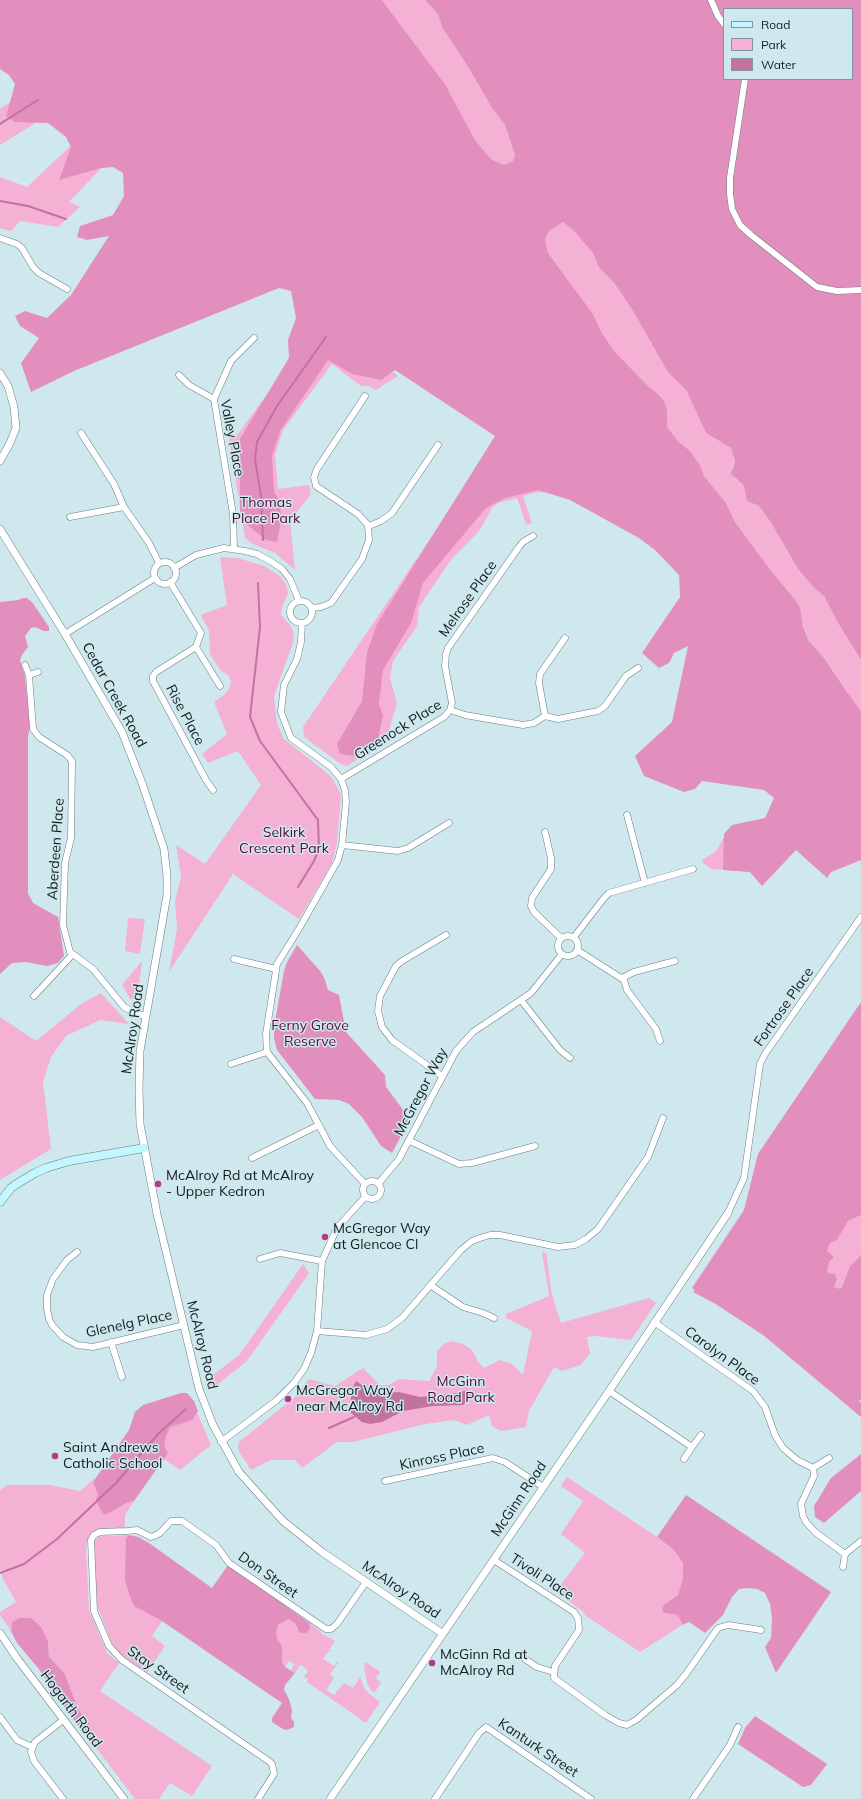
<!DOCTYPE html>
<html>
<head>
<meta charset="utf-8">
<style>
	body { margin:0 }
	#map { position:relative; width:861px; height:1799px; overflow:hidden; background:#cfe8ed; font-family:Mulish,sans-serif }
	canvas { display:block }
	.legend { position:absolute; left:723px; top:8px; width:130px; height:72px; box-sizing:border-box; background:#cfe8ed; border:1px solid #84969a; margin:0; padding:5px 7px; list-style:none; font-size:12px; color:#131c1e }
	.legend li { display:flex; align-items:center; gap:8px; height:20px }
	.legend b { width:20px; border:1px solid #84969a }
</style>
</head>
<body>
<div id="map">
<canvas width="861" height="1799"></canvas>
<ul class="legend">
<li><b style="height:5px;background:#c3f6ff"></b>Road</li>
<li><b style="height:11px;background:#f4b1d4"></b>Park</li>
<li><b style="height:11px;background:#c3729f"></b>Water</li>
</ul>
</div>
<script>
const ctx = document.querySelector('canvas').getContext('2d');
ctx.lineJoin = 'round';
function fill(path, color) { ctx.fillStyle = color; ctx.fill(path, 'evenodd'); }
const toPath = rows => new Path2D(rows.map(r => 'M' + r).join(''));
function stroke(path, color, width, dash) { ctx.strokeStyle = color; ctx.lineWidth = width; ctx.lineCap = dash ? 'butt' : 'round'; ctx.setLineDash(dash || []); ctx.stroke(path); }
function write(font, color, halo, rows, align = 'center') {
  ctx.font = font + ' Mulish,sans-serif'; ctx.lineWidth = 3; ctx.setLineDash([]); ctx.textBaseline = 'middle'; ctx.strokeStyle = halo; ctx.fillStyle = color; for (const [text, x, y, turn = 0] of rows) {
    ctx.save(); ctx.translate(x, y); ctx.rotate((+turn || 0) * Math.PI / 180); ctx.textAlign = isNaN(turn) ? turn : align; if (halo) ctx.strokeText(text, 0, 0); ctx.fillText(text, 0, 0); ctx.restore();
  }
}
fill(toPath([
	[382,0,425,0,438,14,442,27,470,70,492,108,505,125,515,155,513,161,504,165,491,159,475,140,445,84],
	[22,94,50,114,0,145,0,109],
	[80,137,109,160,69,202,80,207,58,227,20,221,11,231,0,228,0,177,27,187],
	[563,222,573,230,593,253,598,266,615,284,633,311,668,371,686,390,706,433,731,448,735,461,732,467,735,479,744,486,747,501,759,506,770,521,798,569,814,588,824,596,838,623,861,660,861,860,831,872,827,878,796,849,762,886,750,872,712,869,704,864,702,860,716,851,727,832,769,825,848,692,824,658,808,640,796,601,769,568,735,522,726,503,704,476,700,465,690,451,678,441,667,427,667,410,658,394,648,386,615,352,602,333,593,314,548,253,545,239,549,231],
	[304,305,398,376,376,390,369,386,361,386,332,364,283,430,275,455,278,489,309,485,311,494,290,521,295,570,275,553,253,544,245,538,229,437,238,434,285,369],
	[499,437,550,493,538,492,523,496,532,523,526,524,517,498,498,503,492,508,480,530,450,561,419,607,417,626,393,661,390,678,397,703,385,743,350,764,347,766,341,764,304,737,303,727],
	[220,557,238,558,264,566,280,576,286,584,288,593,282,607,281,615,290,625,293,631,294,640,274,696,277,724,284,739,327,773,333,779,341,795,337,843,332,863,299,919,233,874,169,972,177,929,175,902,181,876,176,845,205,864,261,785,238,751,208,763,202,754,227,734,214,702,224,695,229,689,231,683,229,676,220,670,210,654,209,631,201,615,227,605],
	[128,918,145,919,140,954,125,951],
	[142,961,138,994,135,999,130,999,122,985],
	[101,993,129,1024,100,1020,66,1036,51,1057,43,1082,51,1149,0,1180,0,1017,36,1041,81,1004],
	[861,1215,861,1255,850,1266,842,1287,840,1289,837,1289,834,1287,837,1280,835,1274,829,1273,827,1271,829,1263,832,1261,827,1251,828,1246,832,1241,837,1240,848,1221],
	[542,1252,546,1253,552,1295,561,1323,649,1298,656,1303,631,1340,595,1336,587,1337,590,1353,581,1365,562,1371,554,1367,529,1411,526,1427,501,1431,492,1426,489,1415,467,1425,454,1420,425,1424,353,1442,337,1442,302,1468,295,1460,271,1460,251,1470,240,1453,238,1448,239,1442,295,1397,309,1379,335,1386,363,1368,380,1385,389,1385,399,1379,429,1381,437,1366,437,1352,442,1345,451,1341,463,1344,472,1350,479,1363,484,1368,500,1360,512,1364,523,1375,532,1331,506,1318,506,1314,549,1296],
	[303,1264,309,1273,307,1276,247,1361,212,1389,208,1379,240,1354],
	[190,1396,211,1445,180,1470,127,1434,158,1407],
	[567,1477,657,1537,673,1549,683,1563,683,1578,678,1595,665,1604,665,1613,677,1615,681,1621,682,1625,640,1652,586,1616,582,1611,556,1591,585,1553,561,1534,583,1501,561,1486],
	[95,1478,93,1482,98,1495,96,1499,109,1512,115,1510,126,1503,134,1501,125,1515,125,1528,97,1530,91,1534,86,1544,89,1610,107,1653,119,1663,100,1691,212,1766,192,1796,170,1783,159,1799,135,1799,88,1737,90,1739,91,1727,78,1709,65,1674,49,1657,48,1642,12,1622,11,1631,0,1615,0,1612,16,1602,3,1579,0,1569,0,1490,7,1485,50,1485,80,1491],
	[129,1535,126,1538,134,1606,162,1621,152,1636,165,1646,147,1673,118,1652,112,1644,97,1605,94,1544,95,1540,101,1536],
	[289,1619,296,1623,297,1629,310,1623,320,1631,321,1633,335,1641,329,1650,332,1652,328,1652,323,1659,334,1666,338,1661,339,1662,330,1674,334,1678,326,1690,334,1695,344,1683,353,1688,360,1677,365,1690,380,1702,366,1723,307,1682,308,1679,304,1677,308,1671,304,1667,300,1665,295,1673,291,1670,294,1664,289,1661,285,1667,282,1662,282,1646,276,1639,276,1633,278,1625],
	[366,1662,380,1672,376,1678,381,1683,374,1693,370,1689,367,1683,364,1666]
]), '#f4b1d4');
fill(toPath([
	[0,0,382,0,445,84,475,140,491,159,504,165,513,161,515,155,505,125,492,108,470,70,442,27,438,14,425,0,861,0,861,660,838,623,824,596,814,588,798,569,770,521,759,506,747,501,744,486,731,474,735,461,731,448,706,433,686,390,668,372,633,311,615,284,598,266,593,253,573,230,563,222,549,231,545,239,548,253,593,314,602,333,615,352,648,386,658,394,664,401,667,410,667,427,678,441,690,451,700,465,704,476,726,503,735,522,769,568,796,601,800,608,803,626,808,640,824,658,861,712,861,860,831,872,827,878,796,850,762,886,750,872,723,870,724,834,732,825,765,818,774,798,764,790,702,781,695,789,684,792,644,776,635,756,672,722,688,646,674,653,669,663,659,668,642,653,680,597,679,575,655,550,639,538,570,500,538,490,505,498,486,508,423,583,411,623,383,670,379,704,383,716,378,739,356,756,340,754,337,744,362,701,367,652,377,624,495,436,395,370,381,380,352,374,328,360,280,431,272,456,274,492,280,502,281,520,277,542,266,540,240,519,240,439,289,358,288,340,296,318,291,291,279,288,74,371,31,392,21,363,39,338,20,326,15,316,25,311,47,318,71,295,109,236,87,240,77,237,80,226,113,215,124,196,123,173,113,167,101,168,59,180,71,147,66,137,48,123,15,122,6,116,15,84,9,75,0,69],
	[724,9,852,9,852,79,724,79],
	[23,598,27,598,32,602,49,627,49,631,44,631,35,627,31,628,25,636,28,647,22,655,20,660,25,677,30,727,28,736,28,893,33,903,58,917,64,956,58,963,47,966,26,962,12,963,0,974,0,602,18,600],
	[297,945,321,972,325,980,328,990,339,995,346,1032,385,1075,386,1087,410,1119,392,1153,381,1146,362,1117,349,1104,339,1100,315,1099,277,1050,274,1038,274,1027,284,971,287,962],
	[861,1002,861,1215,848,1221,837,1240,830,1243,827,1251,834,1257,829,1263,827,1271,829,1273,835,1274,837,1280,834,1287,840,1289,842,1287,850,1266,861,1255,861,1401,857,1399,861,1403,861,1417,763,1335,714,1303,693,1292,695,1290,692,1288,744,1210,758,1154],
	[181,1393,187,1393,194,1401,198,1411,192,1420,170,1427,166,1436,164,1446,168,1453,134,1501,126,1503,115,1510,104,1515,99,1507,96,1499,98,1495,93,1482,129,1430,135,1412,143,1405],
	[861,1454,861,1491,824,1523,815,1517,814,1506,831,1478],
	[686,1495,831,1592,776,1673,765,1647,771,1638,772,1618,770,1604,765,1593,757,1589,747,1588,739,1589,732,1597,723,1615,705,1633,689,1622,682,1625,681,1621,677,1615,664,1613,662,1609,665,1604,678,1595,683,1578,683,1563,673,1549,657,1537],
	[129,1535,138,1537,149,1543,212,1588,228,1565,311,1624,309,1624,310,1629,306,1633,300,1633,295,1623,289,1619,278,1625,276,1633,277,1639,282,1646,282,1662,285,1667,295,1673,285,1685,284,1690,289,1699,292,1710,291,1718,294,1722,294,1727,287,1730,283,1729,272,1722,272,1718,282,1703,162,1621,134,1606,130,1597,125,1580,126,1538],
	[19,1618,31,1618,41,1627,48,1642,49,1657,65,1674,78,1709,91,1727,92,1737,90,1739,72,1718,38,1668,17,1643,11,1631,12,1622],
	[755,1716,827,1764,811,1785,803,1787,738,1744,745,1728]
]), '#e38fbd');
fill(toPath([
	[356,1381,373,1393,399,1392,420,1397,457,1393,468,1390,472,1396,463,1405,433,1406,403,1411,382,1422,370,1424,362,1422,351,1413,351,1391]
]), '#c3729f');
stroke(toPath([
	[0,124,38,100],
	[0,201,28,206,66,219],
	[263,540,261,496,255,459,257,442,277,406,326,337],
	[258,583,260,627,250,717,260,741,318,820,319,849,314,861,298,887],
	[329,1428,354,1417],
	[0,1573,24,1564,57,1539,116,1483,159,1433,186,1409]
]), '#c3729f', 2);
const minor = toPath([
	[711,0,718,16,724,24],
	[745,79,730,178,730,194,732,209,740,225,751,235,817,287,837,291,861,290],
	[0,238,17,244,22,248,33,267,39,273,67,289],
	[179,375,189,385,214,399,233,514,234,548],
	[214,399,231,361,254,338],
	[81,433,114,484,124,507],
	[70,517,124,507,149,543,159,563],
	[369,526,381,521,392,513,438,445],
	'154 573a11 11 0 1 1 22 0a11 11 0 1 1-22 0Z',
	[174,568,196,555,224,548,245,551,257,554,272,562,282,569,290,579,299,601],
	[170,582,201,633,196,647,156,672,153,676,153,681,206,780,213,790],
	'290 612a11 11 0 1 1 22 0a11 11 0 1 1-22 0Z',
	[311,608,321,607,331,603,362,559,369,540,368,525,358,514,316,486,314,477,317,469,365,396],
	[302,623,301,642,297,659,284,685,281,712,291,738,331,767,341,779,345,790,346,802,342,845,338,860,300,927,277,964,266,1034,267,1052,307,1103,330,1146,365,1184],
	[65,634,155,578],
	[196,647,220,686],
	[25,665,29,675,33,729,39,737,67,755,72,761,71,838,65,863,63,925,70,952,93,969,124,1007,137,1014,146,1016],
	[29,675,38,672],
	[450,710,452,703,445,666,446,654,448,648,519,547,523,542,533,536],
	[545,716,539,683,540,674,565,638],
	[341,779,444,717,450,710,465,715,523,725,534,723,545,716,558,719,598,711,605,706,626,676,638,668],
	[627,815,645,883],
	[545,832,551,858,551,869,532,898,531,906,534,912,561,938],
	[342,845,398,851,408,848,449,823],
	'558 946a10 10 0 1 1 20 0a10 10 0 1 1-20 0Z',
	[574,937,604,898,609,893,693,869],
	[577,950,624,980,627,990,656,1029,660,1041],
	[234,959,276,969],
	[622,978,634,972,675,961],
	[34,996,72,955],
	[521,1000,560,1050,570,1058],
	[231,1064,267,1052],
	[442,1076,392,1040,382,1027,378,1011,380,996,396,966,402,961,446,935],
	[410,1141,459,1164,472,1163,535,1146],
	[252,1158,319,1125],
	'363 1190a9 9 0 1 1 18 0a9 9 0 1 1-18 0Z',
	[378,1184,399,1159,456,1051,473,1032,531,993,562,954],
	[728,1213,744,1178,760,1064,765,1054,861,917],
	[77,1252,67,1260,53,1279,47,1295,47,1308,49,1319,52,1325,63,1337,77,1345,93,1347,184,1325],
	[260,1259,280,1253,322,1261],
	[430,1285,463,1307,483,1313,494,1318],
	[654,1322,753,1391,765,1407,775,1435,783,1448,797,1460,813,1468,814,1476,801,1504,803,1516,806,1522,815,1532,845,1554],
	[317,1331,366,1335,387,1329,402,1318,461,1250,472,1241,480,1238,490,1235,500,1235,558,1247,575,1245,586,1239,598,1229,648,1157,663,1118],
	[111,1342,122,1377],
	[609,1391,692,1447,701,1435],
	[221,1442,277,1400,294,1383,304,1369,311,1353,317,1331,322,1261,337,1228,365,1197],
	[684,1459,692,1447],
	[813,1468,829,1458],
	[385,1481,493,1458,505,1462,543,1487],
	[494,1560,574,1612,578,1618,579,1630,555,1666,554,1678,605,1715,619,1723,627,1725,636,1720,677,1685,686,1674,718,1628,728,1625,761,1630],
	[843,1567,845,1554,861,1541],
	[525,1659,537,1667,553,1672],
	[0,1717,17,1740,32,1747],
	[63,1799,34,1761,31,1752,35,1742,63,1720],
	[258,1799,274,1774,272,1764,270,1762,122,1660,109,1646,94,1611,91,1540,94,1535,100,1532,127,1531,137,1530,151,1537,154,1536,160,1533,171,1521,182,1521,216,1545,229,1563,326,1629,331,1629,337,1624,366,1582],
	[435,1799,479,1733,486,1727,591,1799],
	[693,1799,730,1745,738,1727]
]);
const tertiary = toPath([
	[0,373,8,386,14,407,16,428,10,443,0,461],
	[0,529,65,634,122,732,142,783,164,849,167,876,167,895,140,1051,139,1089,140,1124,157,1214,171,1272,199,1389,213,1425,239,1472,283,1521,322,1552,443,1634],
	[0,1633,16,1657,124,1799],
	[330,1799,609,1391,728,1213]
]);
const secondary = toPath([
	[0,1202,11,1188,18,1183,35,1173,46,1168,69,1161,144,1148]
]);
stroke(minor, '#677e83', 7);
stroke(tertiary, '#677e83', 8);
stroke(secondary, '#677e83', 9);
stroke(minor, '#fff', 6);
stroke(tertiary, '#fff', 7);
stroke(secondary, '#c3f6ff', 8);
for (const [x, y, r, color] of [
	[158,1184,4,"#b73987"],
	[325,1237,4,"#b73987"],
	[288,1399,4,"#b73987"],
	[55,1456,4,"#b73987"],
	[432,1663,4,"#b73987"]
]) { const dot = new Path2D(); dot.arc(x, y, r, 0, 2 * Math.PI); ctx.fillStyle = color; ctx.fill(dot); stroke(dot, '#cfe8ed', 1.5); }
write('14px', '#131c1e', '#cfe8ed', [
	["Valley Place",232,438,79],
	["Melrose Place",468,599,-55],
	["Cedar Creek Road",114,695,61],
	["Rise Place",185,715,62],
	["Greenock Place",398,730,-32],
	["Aberdeen Place",56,849,-86],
	["Fortrose Place",784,1007,-55],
	["McAlroy Road",133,1029,-82],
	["McGregor Way",421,1092,-62],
	["Glenelg Place",129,1324,-12],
	["McAlroy Road",202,1345,76],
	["Carolyn Place",722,1356,36],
	["Kinross Place",442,1457,-12],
	["McGinn Road",519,1499,-56],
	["Don Street",268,1575,35],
	["Tivoli Place",542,1577,33],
	["McAlroy Road",401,1590,34],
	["Stay Street",158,1670,35],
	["Hogarth Road",71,1709,53],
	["Kanturk Street",538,1748,34]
]);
write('14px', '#53083a', '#cfe8ed', [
	["Thomas",266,503],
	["Place Park",266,519],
	["Selkirk",284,833],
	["Crescent Park",284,849],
	["Ferny Grove",310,1026],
	["Reserve",310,1042],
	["McGinn",461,1382],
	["Road Park",461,1398]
]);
write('14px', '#131c1e', '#cfe8ed', [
	["McAlroy Rd at McAlroy",166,1176],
	["- Upper Kedron",166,1192],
	["McGregor Way",333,1229],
	["at Glencoe Cl",333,1245],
	["McGregor Way",296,1391],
	["near McAlroy Rd",296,1407],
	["Saint Andrews",63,1448],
	["Catholic School",63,1464],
	["McGinn Rd at",440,1655],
	["McAlroy Rd",440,1671]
], 'left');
</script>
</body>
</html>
